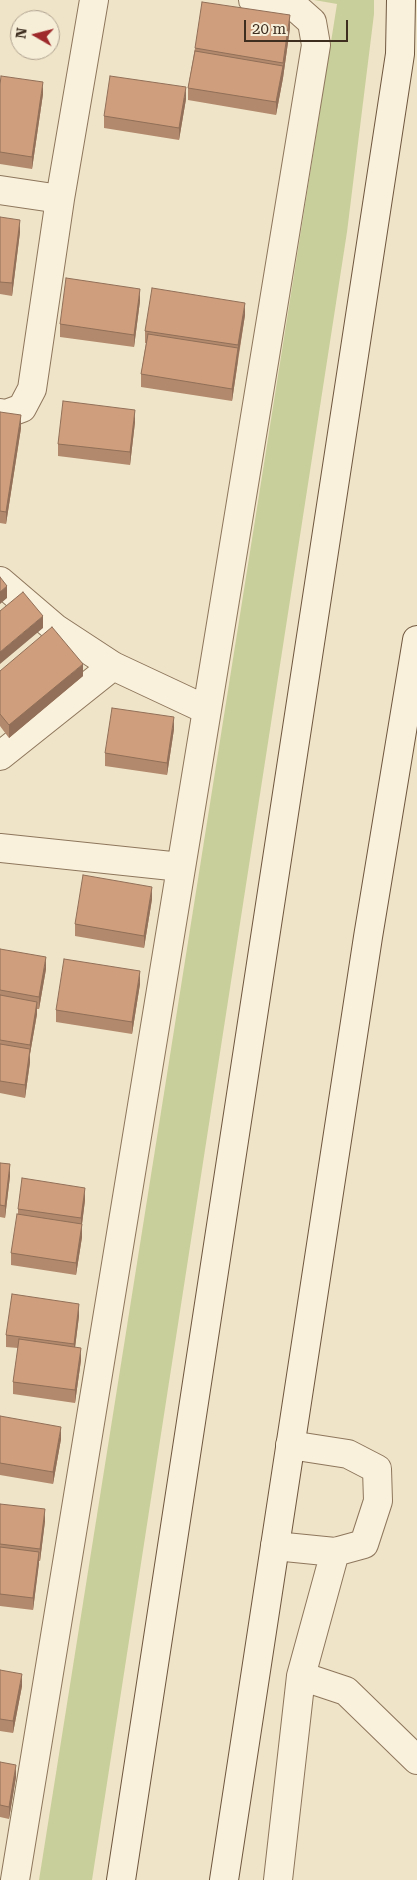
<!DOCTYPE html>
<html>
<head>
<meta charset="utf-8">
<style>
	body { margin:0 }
	#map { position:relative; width:417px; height:1880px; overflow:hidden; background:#f0e4c8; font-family:"Roboto Serif",serif }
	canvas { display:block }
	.north { position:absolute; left:10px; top:10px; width:50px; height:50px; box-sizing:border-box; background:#f7eed8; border:1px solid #ada18e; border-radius:50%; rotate:278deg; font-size:14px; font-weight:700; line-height:20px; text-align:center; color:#3d2e20 }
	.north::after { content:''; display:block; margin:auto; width:18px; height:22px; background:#9e2a2b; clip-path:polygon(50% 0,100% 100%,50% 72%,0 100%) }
	.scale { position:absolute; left:244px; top:20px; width:104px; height:22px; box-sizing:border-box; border:2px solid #3d2e20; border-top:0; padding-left:6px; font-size:15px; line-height:18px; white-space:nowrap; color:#3d2e20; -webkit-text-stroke:4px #f7eed8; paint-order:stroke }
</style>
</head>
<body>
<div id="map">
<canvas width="417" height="1880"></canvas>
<div class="north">N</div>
<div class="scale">20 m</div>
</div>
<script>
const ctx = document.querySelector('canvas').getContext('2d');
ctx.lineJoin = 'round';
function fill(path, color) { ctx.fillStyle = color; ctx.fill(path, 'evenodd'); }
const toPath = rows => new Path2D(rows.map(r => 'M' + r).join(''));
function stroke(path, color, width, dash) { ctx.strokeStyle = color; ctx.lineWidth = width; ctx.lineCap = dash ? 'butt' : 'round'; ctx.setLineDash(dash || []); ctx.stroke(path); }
fill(toPath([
	[314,0,374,0,374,14,347,232,92,1880,39,1880,337,4]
]), '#c9cf9b');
const street = toPath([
	[0,190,60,199],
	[0,413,6,414,22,408,32,389,60,199,94,0],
	[0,581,55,628,113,666,207,710],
	[0,756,113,666],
	[0,848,181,867],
	[275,1546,335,1552,364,1544,378,1501,377,1469,348,1454,290,1445],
	[301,1676,346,1691,417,1760],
	[15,1880,316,45,312,22,294,6,253,0],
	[278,1880,301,1676,335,1552]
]);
const secondary = toPath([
	[121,1880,400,54,401,0],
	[224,1880,368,937,417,640]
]);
stroke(street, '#8d765c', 30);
stroke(secondary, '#6f573f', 30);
stroke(street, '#faf1dc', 28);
stroke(secondary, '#faf1dc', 28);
fill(toPath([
	[290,28,283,78,276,115,188,100,188,88,195,48],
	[0,85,43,94,32,169,0,164],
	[186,99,179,140,104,128,104,116],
	[0,217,20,232,12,296,0,294],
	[140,301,134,347,60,337,60,324],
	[245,315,232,401,141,387,141,374,146,343,145,343,145,331],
	[0,412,21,428,6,524,0,523],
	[135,422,130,465,58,456,58,444],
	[0,671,83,676,9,738,0,726],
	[174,729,167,775,105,766,105,753],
	[152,899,144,948,75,936,75,924],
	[0,949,46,969,39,1009,37,1009,37,1014,30,1054,30,1062,25,1098,0,1093],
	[140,984,132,1034,56,1022,56,1010],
	[0,1163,10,1176,5,1218,0,1217],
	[85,1200,82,1224,82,1237,76,1275,11,1265,11,1253,18,1215,18,1209],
	[79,1316,75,1347,81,1360,75,1403,13,1394,13,1382,18,1348,6,1347,6,1335],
	[0,1416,61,1439,53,1484,0,1475],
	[0,1504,45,1521,40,1561,39,1561,33,1610,0,1606],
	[0,1670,22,1686,13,1733,0,1731],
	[0,1762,16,1777,9,1819,0,1817]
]), '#b2896c');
fill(toPath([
	[290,15,290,28,283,78,276,115,276,102,283,66],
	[43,82,43,94,32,169,32,157],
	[186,87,186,99,179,140,179,128],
	[20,220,20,232,12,296,12,283],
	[140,289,140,301,134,347,134,335],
	[245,303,245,315,238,358,238,345],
	[238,348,238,360,232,401,232,389],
	[135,410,135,422,130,465,130,452],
	[21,415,21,428,6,524,6,512],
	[7,586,7,598,0,604,0,592],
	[43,616,43,628,0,664,0,652],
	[83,664,83,676,9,738,9,725],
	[174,717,174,729,167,775,167,763],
	[152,887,152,899,144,948,144,936],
	[46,957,46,969,39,1009,39,997],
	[140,971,140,984,132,1034,132,1022],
	[37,1002,37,1014,30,1054,30,1062,25,1098,25,1085,30,1053,30,1045],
	[10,1164,10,1176,5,1218,5,1206],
	[85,1188,85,1200,82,1224,82,1237,76,1275,76,1263,81,1230,81,1218],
	[79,1304,79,1316,74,1356,74,1344],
	[81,1348,81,1360,75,1403,75,1390],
	[61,1427,61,1439,53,1484,53,1472],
	[45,1509,45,1521,40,1561,40,1549],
	[39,1552,39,1564,33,1610,33,1598],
	[22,1674,22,1686,13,1733,13,1721],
	[16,1765,16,1777,9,1819,9,1807]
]), '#916f58');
const building = toPath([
	[202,2,290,15,283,63,195,48,202,2],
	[195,51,283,66,276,102,188,88,195,51],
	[1,76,43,82,32,157,0,152,0,85,1,76],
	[110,76,186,87,179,128,104,116,110,76],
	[0,217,20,220,12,283,0,282,0,217],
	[66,278,140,289,134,335,60,324,66,278],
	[152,288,245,303,238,345,145,331,152,288],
	[148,334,238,348,232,389,141,374,148,334],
	[63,401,135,410,130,452,58,444,63,401],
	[0,412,21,415,6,512,0,511,0,412],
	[0,577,7,586,0,592,0,577],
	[23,592,43,616,0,652,0,611,23,592],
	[52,627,83,664,9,725,0,714,0,671,52,627],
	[112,708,174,717,167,763,105,753,112,708],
	[83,875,152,887,144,936,75,924,83,875],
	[0,949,46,957,39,997,0,990,0,949],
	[64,959,140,971,132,1022,56,1010,64,959],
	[0,995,37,1002,30,1045,0,1040,0,995],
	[0,1044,30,1049,25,1085,0,1081,0,1044],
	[0,1163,10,1164,5,1206,0,1205,0,1163],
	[22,1178,85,1188,81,1218,18,1209,22,1178],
	[17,1214,82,1224,76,1263,11,1253,17,1214],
	[12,1294,79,1304,74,1344,6,1335,12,1294],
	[19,1339,81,1348,75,1390,13,1382,19,1339],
	[0,1416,61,1427,53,1472,0,1463,0,1416],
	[0,1504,45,1509,40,1549,0,1544,0,1504],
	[0,1547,39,1552,33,1598,0,1594,0,1547],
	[0,1670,22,1674,13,1721,0,1719,0,1670],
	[0,1762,16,1765,9,1807,0,1805,0,1762]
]);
fill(building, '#cf9f7d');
stroke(building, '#916f58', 1);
</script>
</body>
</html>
